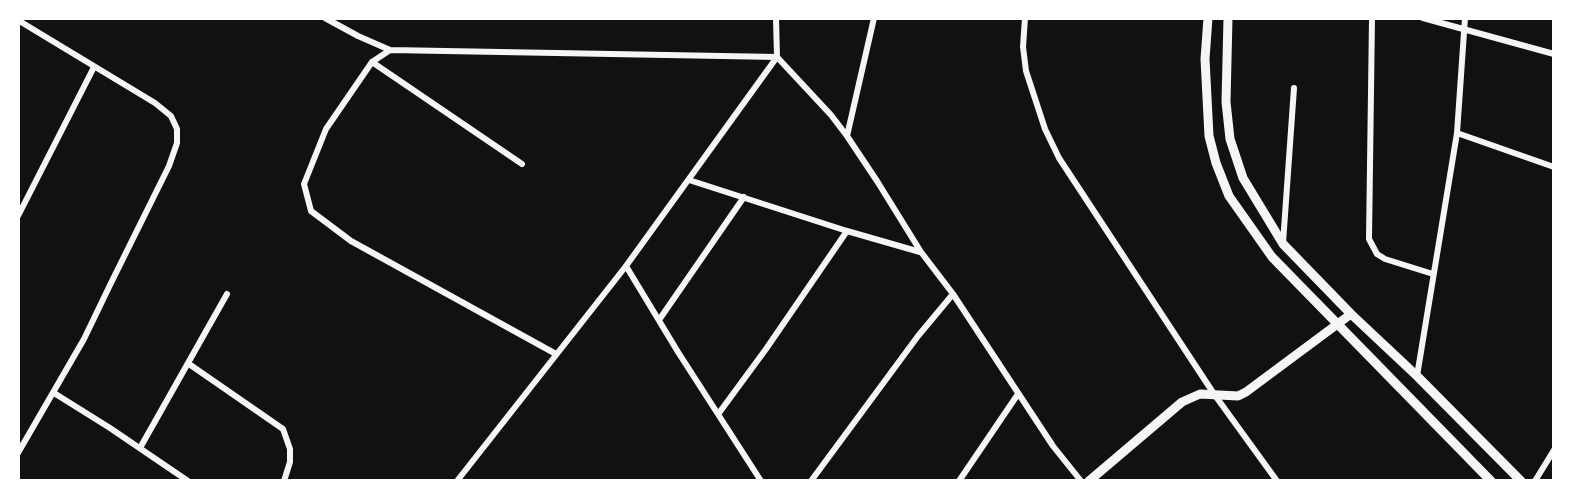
<!DOCTYPE html>
<html>
<head>
<meta charset="utf-8">
<style>
	body { margin:0 }
	#map { position:relative; width:1572px; height:499px; overflow:hidden; background:#111; font-family:Montserrat,sans-serif }
	canvas { display:block }
	.frame { position:absolute; inset:0; border:20px solid #fff; pointer-events:none }
</style>
</head>
<body>
<div id="map">
<canvas width="1572" height="499"></canvas>
<div class="frame"></div>
</div>
<script>
const ctx = document.querySelector('canvas').getContext('2d');
ctx.lineJoin = 'round';
const toPath = rows => new Path2D(rows.map(r => 'M' + r).join(''));
function stroke(path, color, width, dash) { ctx.strokeStyle = color; ctx.lineWidth = width; ctx.lineCap = dash ? 'butt' : 'round'; ctx.setLineDash(dash || []); ctx.stroke(path); }
stroke(toPath([
	[325,18,358,36,390,50],
	[776,18,777,57,831,115,847,136,877,181,921,252,953,294,1053,446,1081,481],
	[1025,18,1023,47,1026,71,1045,129,1059,158,1214,394,1277,481],
	[1372,18,1369,239,1377,254,1385,259,1433,274],
	[1423,18,1554,54],
	[372,62,522,164],
	[1457,133,1554,167],
	[847,136,874,18],
	[689,180,847,231,920,252],
	[18,216,94,67],
	[1283,243,1294,88],
	[626,266,678,352,761,481],
	[659,320,744,197],
	[556,354,351,241,311,211,304,184,326,129,372,62,390,50,777,57],
	[189,364,283,429,290,449,290,462,284,481],
	[1417,376,1457,133,1465,18],
	[54,393,110,428,188,481],
	[719,413,766,349,847,231],
	[140,448,227,294],
	[18,453,84,339,111,283,169,166,177,143,177,129,171,116,155,103,21,22],
	[457,481,626,266,777,57],
	[811,481,918,336,953,294],
	[959,481,1018,394],
	[1535,481,1554,450]
]), '#f5f5f5', 6);
stroke(toPath([
	[1208,18,1205,59,1209,136,1216,163,1229,196,1272,257,1491,481],
	[1228,18,1226,102,1230,139,1243,178,1283,244,1351,314,1417,376,1521,481],
	[1089,481,1182,402,1200,394,1238,396,1246,392,1351,314]
]), '#f5f5f5', 9);
</script>
</body>
</html>
